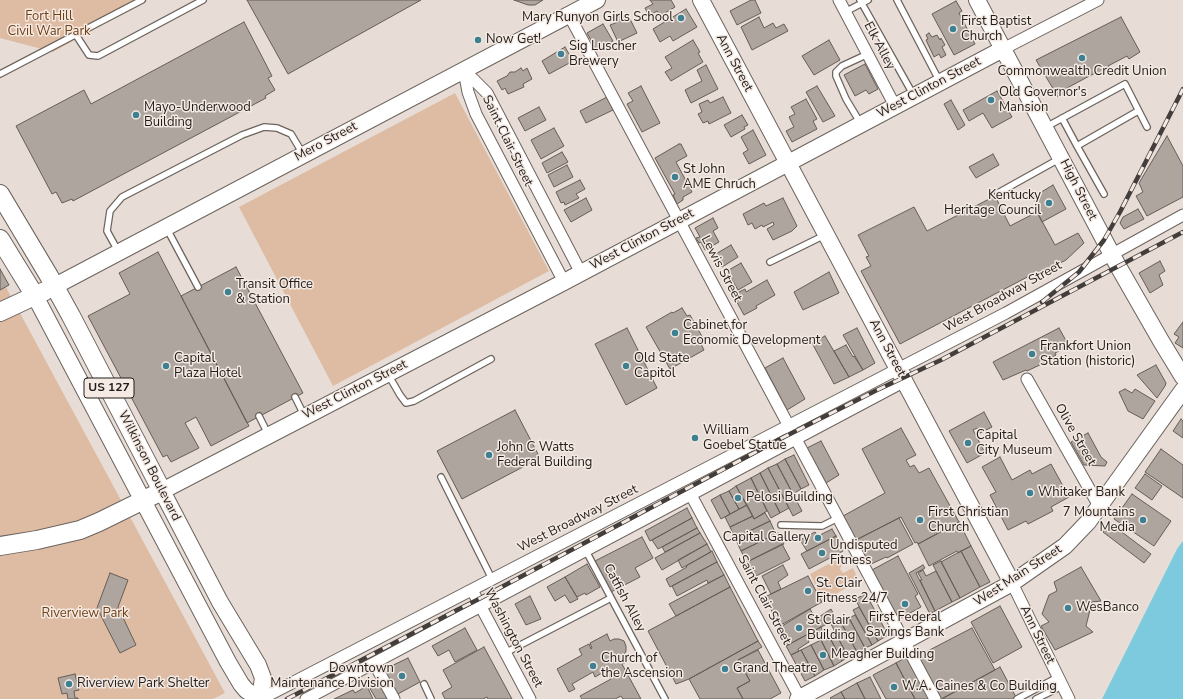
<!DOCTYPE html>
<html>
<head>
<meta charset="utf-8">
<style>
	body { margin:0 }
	canvas { display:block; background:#e7ddd6 }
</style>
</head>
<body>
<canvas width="1183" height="699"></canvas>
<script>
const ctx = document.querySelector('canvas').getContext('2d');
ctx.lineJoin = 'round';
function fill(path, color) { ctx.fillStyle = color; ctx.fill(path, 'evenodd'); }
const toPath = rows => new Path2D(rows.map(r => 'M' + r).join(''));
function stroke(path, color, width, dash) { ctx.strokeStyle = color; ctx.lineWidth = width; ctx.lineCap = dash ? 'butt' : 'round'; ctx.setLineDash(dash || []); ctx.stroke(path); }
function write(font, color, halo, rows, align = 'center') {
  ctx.font = font + ' "Nunito Sans",sans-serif'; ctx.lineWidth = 3; ctx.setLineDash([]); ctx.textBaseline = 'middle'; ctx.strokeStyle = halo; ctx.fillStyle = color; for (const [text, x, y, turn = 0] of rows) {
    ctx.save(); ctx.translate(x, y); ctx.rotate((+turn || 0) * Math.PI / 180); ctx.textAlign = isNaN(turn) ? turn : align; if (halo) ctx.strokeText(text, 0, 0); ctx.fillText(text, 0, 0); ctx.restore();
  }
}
fill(toPath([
	[0,0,147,0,53,52,0,38],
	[455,93,549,271,333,386,239,207],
	[0,276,225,693,213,699,0,699],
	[845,555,840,569,843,573,853,568,859,581,823,601,810,574]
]), '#debca3');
fill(toPath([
	[1183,541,1183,699,1102,699,1177,549]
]), '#7dcadf');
const building = toPath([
	[247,0,421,0,288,74,247,0],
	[514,0,543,0,535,5,528,5,514,0],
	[650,0,671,0,675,7,660,16,657,11,649,16,645,8,653,4,650,0],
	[751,0,755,0,761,13,737,25,730,11,751,0],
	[956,1,962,11,959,13,975,44,954,55,932,14,956,1],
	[686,9,697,27,673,41,670,36,660,42,653,29,686,9],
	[628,15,637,33,618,42,610,25,618,22,616,18,620,16,621,18,628,15],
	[759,17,764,28,773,23,776,28,784,24,788,31,752,50,741,27,759,17],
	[1121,17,1140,52,1129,59,1127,56,1108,66,1109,69,1097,76,1095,73,1067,88,1069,90,1058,97,1036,60,1121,17],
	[244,22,272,76,268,78,275,90,265,96,266,98,73,201,72,199,62,203,56,192,52,194,16,126,84,90,91,104,244,22],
	[603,24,613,41,597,51,587,33,603,24],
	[929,33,932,37,937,35,940,40,941,38,945,45,942,47,946,55,941,58,939,54,934,57,926,40,928,39,926,35,929,33],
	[693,40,700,52,698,53,703,62,671,81,665,72,672,68,665,57,693,40],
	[829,40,840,60,814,75,802,56,829,40],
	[565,47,573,61,549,74,542,61,565,47],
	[865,64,878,89,869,94,866,90,855,96,844,75,865,64],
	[706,65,718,89,691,103,685,90,702,81,697,70,706,65],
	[521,68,523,71,527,68,532,79,523,84,524,87,508,94,505,88,502,90,497,81,507,76,510,72,515,72,521,68],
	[641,86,660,123,642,132,627,104,633,101,628,93,641,86],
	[817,86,835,116,823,122,806,92,817,86],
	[997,91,1012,117,992,128,983,113,969,121,963,110,997,91],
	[607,97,613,110,586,123,580,111,607,97],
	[723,97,731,113,709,124,708,121,703,123,698,114,702,112,699,104,708,100,710,103,723,97],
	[806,99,817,119,813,121,817,129,792,142,786,131,794,127,789,117,795,114,791,107,806,99],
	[951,100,965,125,958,130,944,104,951,100],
	[539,107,546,120,525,131,518,118,539,107],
	[742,115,748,125,744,127,745,129,731,137,724,125,742,115],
	[554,128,564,146,541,159,531,140,554,128],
	[753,130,766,155,749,164,743,153,748,150,741,137,753,130],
	[1167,136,1183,166,1183,197,1147,216,1136,196,1143,192,1139,183,1167,136],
	[679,144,681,144,687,156,676,162,692,192,683,197,683,200,677,204,673,195,675,194,655,158,679,144],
	[562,152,568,162,547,173,542,163,562,152],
	[993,154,999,165,976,178,969,167,993,154],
	[567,165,573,177,554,187,548,175,567,165],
	[580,180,585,189,576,194,579,198,565,205,564,202,561,203,556,192,580,180],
	[1053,185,1066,209,1042,222,1039,216,1042,214,1033,197,1053,185],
	[995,196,1010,226,1037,212,1055,245,1078,233,1084,243,1066,260,1034,276,1033,274,900,344,861,271,871,266,866,257,869,256,858,235,914,207,927,231,995,196],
	[586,198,592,210,571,222,564,210,586,198],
	[783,198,797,226,792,231,773,240,767,229,774,225,773,222,763,227,762,225,755,229,752,223,748,225,743,214,764,203,766,206,783,198],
	[1138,209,1144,219,1124,229,1120,223,1123,217,1138,209],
	[713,218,718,228,713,231,719,242,705,250,701,242,699,243,696,238,700,237,695,228,713,218],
	[731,245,738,257,722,267,714,255,731,245],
	[158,252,249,426,211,446,196,417,185,423,199,448,171,462,167,455,163,457,88,316,130,294,119,273,158,252],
	[1160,261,1165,271,1159,275,1163,285,1150,293,1139,273,1160,261],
	[741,263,752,282,738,290,727,271,741,263],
	[236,267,303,393,247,423,181,296,236,267],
	[0,269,9,285,0,290,0,269],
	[829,272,839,293,803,310,794,292,829,272],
	[767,280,775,295,756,306,757,308,744,315,733,295,745,289,746,292,767,280],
	[682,308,687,316,690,315,704,340,700,342,704,350,670,369,646,327,672,312,673,313,682,308],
	[1183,322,1183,348,1175,343,1179,337,1174,334,1183,322],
	[627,328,657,388,626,405,595,344,627,328],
	[857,328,875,363,863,370,843,335,857,328],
	[1059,328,1069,346,1055,353,1056,355,1044,361,1044,363,1027,371,1026,370,1003,380,993,362,1059,328],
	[825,336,849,377,834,384,812,343,825,336],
	[846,345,853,357,854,356,863,370,849,377,834,351,846,345],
	[783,358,805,399,787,410,765,368,783,358],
	[1156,365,1166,383,1165,386,1157,398,1137,375,1156,365],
	[1125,389,1132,393,1135,389,1155,401,1143,419,1128,411,1119,392,1125,389],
	[515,410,540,458,462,499,437,451,515,410],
	[984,412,992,427,980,433,977,428,973,430,985,453,967,463,949,431,984,412],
	[1181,419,1183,421,1183,438,1173,431,1181,419],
	[901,428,916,455,906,460,910,467,914,465,919,473,929,468,959,522,918,544,917,542,915,543,901,517,856,540,843,516,885,493,862,449,901,428],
	[1088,433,1101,457,1107,462,1105,466,1084,465,1071,442,1088,433],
	[821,441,839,475,826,483,807,448,821,441],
	[1161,449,1183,465,1183,498,1145,472,1161,449],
	[794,455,809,485,801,489,785,459,794,455],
	[1000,457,1012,480,1030,470,1032,474,1051,464,1069,497,1051,507,1053,511,1028,524,1026,521,1008,530,990,495,996,492,982,467,1000,457],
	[785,459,801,489,793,494,777,464,785,459],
	[777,464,802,511,793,516,768,468,777,464],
	[768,468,789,508,780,513,760,473,768,468],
	[760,473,780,513,771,518,751,478,760,473],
	[1145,474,1162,486,1152,500,1135,488,1145,474],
	[751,478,767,511,754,519,736,486,751,478],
	[736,486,747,505,739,509,729,491,736,486],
	[729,491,739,509,730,514,720,495,729,491],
	[1132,494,1171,521,1154,546,1114,519,1132,494],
	[720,495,730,514,721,519,711,500,720,495],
	[747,505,753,516,730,527,725,517,747,505],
	[687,508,692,518,650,541,645,531,687,508],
	[765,513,770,521,735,538,730,527,753,516,754,519,765,513],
	[692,518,697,528,658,549,652,540,692,518],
	[899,518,913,544,887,558,886,557,869,565,856,540,899,518],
	[770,521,776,534,741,551,735,538,770,521],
	[959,522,971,546,958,553,957,551,929,566,918,544,959,522],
	[1110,523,1151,554,1144,563,1103,532,1110,523],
	[697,528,700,533,665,552,662,547,697,528],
	[832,529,836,536,807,551,800,540,815,532,818,536,832,529],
	[700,533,707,544,662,570,655,558,700,533],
	[778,533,784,544,747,562,741,551,778,533],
	[836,536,843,551,809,569,801,554,836,536],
	[642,537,653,558,635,568,640,577,611,592,595,561,642,537],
	[707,544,711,552,682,568,678,560,707,544],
	[782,544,790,559,754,577,747,562,782,544],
	[971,546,990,582,980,587,961,551,971,546],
	[712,551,717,562,670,587,666,579,687,567,686,566,712,551],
	[961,551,980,587,960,598,941,562,961,551],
	[898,556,918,594,915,596,921,607,899,619,893,608,891,609,870,571,898,556],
	[941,561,960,598,952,602,933,565,941,561],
	[717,562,724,575,708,583,707,580,677,596,672,586,717,562],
	[587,564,600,587,586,595,585,593,577,597,565,577,587,564],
	[783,565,788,575,778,582,781,589,771,594,762,576,783,565],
	[923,565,925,568,916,573,935,611,930,614,909,573,923,565],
	[1081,567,1101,601,1092,602,1086,626,1093,632,1055,650,1041,626,1049,622,1042,614,1049,595,1057,591,1054,582,1081,567],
	[923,570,926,576,936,571,952,602,935,611,920,580,922,580,918,573,923,570],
	[110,573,128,580,118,607,136,645,120,653,97,608,110,573],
	[724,575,730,587,676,616,669,604,724,575],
	[808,576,822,602,779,626,765,597,808,576],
	[565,577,578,599,570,603,565,595,555,601,547,587,565,577],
	[730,587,758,641,689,679,676,684,648,631,730,587],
	[866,594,888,635,878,641,855,599,866,594],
	[530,596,541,619,526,625,515,604,530,596],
	[1000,606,1022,647,993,663,971,622,1000,606],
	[859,607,878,641,872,645,853,610,859,607],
	[810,609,816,619,831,609,836,619,786,646,777,629,810,609],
	[855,615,872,645,865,648,849,618,855,615],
	[849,618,865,648,857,652,841,623,849,618],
	[840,620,857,652,848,657,831,624,840,620],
	[821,627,823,631,808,639,809,642,798,649,799,651,791,655,786,646,821,627],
	[465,628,477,650,455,662,449,650,438,656,432,646,465,628],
	[972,628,995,670,941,699,939,699,916,657,972,628],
	[835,632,848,657,842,661,829,636,835,632],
	[607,634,610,641,614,639,619,639,624,641,626,646,626,651,624,655,627,662,622,664,641,699,623,699,621,696,615,699,582,699,580,696,611,679,604,667,600,670,602,673,595,677,593,672,572,684,575,689,569,692,557,669,582,655,579,649,589,644,591,649,592,648,590,643,607,634],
	[829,636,842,661,834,666,821,640,829,636],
	[821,640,834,666,824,670,811,645,821,640],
	[758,641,762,647,738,660,750,681,737,688,743,699,700,699,689,679,758,641],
	[811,645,824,670,815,676,801,650,811,645],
	[484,647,512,699,488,699,487,697,483,699,445,699,442,693,452,687,443,670,484,647],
	[758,650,781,693,770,699,743,699,737,688,750,681,738,660,758,650],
	[801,650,815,676,805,681,791,655,801,650],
	[908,656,931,699,915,699,896,663,908,656],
	[408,658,420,682,396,695,383,670,408,658],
	[896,663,915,699,886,699,873,675,896,663],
	[1000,667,1017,699,942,699,1000,667],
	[75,674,79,690,74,691,75,698,78,698,78,699,68,699,67,693,62,694,58,678,75,674],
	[870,677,881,699,865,699,857,683,870,677],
	[379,679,389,699,376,699,368,685,379,679],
	[857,683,865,699,845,699,841,692,857,683],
	[367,686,373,699,334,699,353,690,355,693,367,686],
	[841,692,845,699,831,699,830,698,841,692]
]);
fill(building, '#aea59f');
stroke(building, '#665d57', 1);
const service = toPath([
	[860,0,914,96],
	[897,0,940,82],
	[845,12,868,0],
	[76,35,89,55,98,56,203,0],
	[0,74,142,0],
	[1062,118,1077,146,1138,111],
	[861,124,846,99,836,76,836,72,842,66,868,54],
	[1046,127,1125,84,1147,127],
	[1077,146,1104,194],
	[998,193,1059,159],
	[167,229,198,287],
	[118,251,107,231,110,211,122,197,242,135,264,127,277,128,291,134,303,154],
	[770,262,825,235],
	[389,376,400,395,406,403,414,401,491,359],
	[295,397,304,415],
	[259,416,268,434],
	[441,477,492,579],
	[781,525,822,526,838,518],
	[586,551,665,699],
	[505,653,611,598],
	[424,684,431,699],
	[1017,699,1058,677],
	[1036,699,1062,686]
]);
const minor = toPath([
	[839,0,895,106],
	[569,15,935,699],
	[1003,49,1098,0],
	[464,70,487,93,581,273],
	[464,71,468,92,476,114,564,282],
	[1027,379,1099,506],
	[691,495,800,698],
	[1012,583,1069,699],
	[472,590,530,699],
	[374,663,394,699],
	[261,699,1006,313,1183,215],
	[306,699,905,381,906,375]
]);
const secondary = toPath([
	[701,0,1012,583],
	[977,0,1118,266,1161,341,1183,377],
	[55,286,597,0],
	[35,296,228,662,241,684,246,690,259,699],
	[260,699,263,678,258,665,220,602,162,491,564,282,1003,49],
	[798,699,1012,583,1065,546,1088,522,1183,390]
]);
const trunk = toPath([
	[0,194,49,276,71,316,162,491,99,522,80,530,37,540,0,546],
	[0,239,35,296],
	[0,312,45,291]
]);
stroke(service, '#6c635d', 8);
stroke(minor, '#6c635d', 13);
stroke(secondary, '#6c635d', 18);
stroke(trunk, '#6c635d', 20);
stroke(service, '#fff', 5.5);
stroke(minor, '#fff', 11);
stroke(secondary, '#fff', 16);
stroke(trunk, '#fff', 18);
const rail = toPath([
	[1042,302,1079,272,1104,240,1120,212,1183,89],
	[287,699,457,610,477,600,784,437,875,391,941,360,1183,232]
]);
stroke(rail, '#433e3b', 4.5);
stroke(rail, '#f4eae3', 3, [9]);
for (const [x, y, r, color] of [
	[681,18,4,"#3d8091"],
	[953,29,4,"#3d8091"],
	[478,40,4,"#3d8091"],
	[561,54,4,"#3d8091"],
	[1082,58,4,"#3d8091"],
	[991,100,4,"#3d8091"],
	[136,115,4,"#3d8091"],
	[675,177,4,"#3d8091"],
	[1049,203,4,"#3d8091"],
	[228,292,4,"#3d8091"],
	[675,333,4,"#3d8091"],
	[1032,354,4,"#3d8091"],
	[166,366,4,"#3d8091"],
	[626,366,4,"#3d8091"],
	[695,438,4,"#3d8091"],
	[968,443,4,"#3d8091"],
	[489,455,4,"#3d8091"],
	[1030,493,4,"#3d8091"],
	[738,498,4,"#3d8091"],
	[920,520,4,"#3d8091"],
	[1143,520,4,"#3d8091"],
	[818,538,4,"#3d8091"],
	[822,553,4,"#3d8091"],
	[808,591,4,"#3d8091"],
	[905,604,4,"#3d8091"],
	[1068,608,4,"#3d8091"],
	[799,628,4,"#3d8091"],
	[823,655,4,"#3d8091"],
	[593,666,4,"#3d8091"],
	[725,669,4,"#3d8091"],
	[402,676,4,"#3d8091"],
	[69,684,4,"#3d8091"],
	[894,687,4,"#3d8091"]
]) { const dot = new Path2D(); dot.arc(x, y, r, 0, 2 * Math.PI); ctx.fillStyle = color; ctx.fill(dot); stroke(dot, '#f4eae3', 1.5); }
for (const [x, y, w] of [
	[109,388,50]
]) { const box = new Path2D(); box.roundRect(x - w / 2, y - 10, w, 20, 3); ctx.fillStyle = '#f4eae3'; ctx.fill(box); stroke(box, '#201c1a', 1); }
write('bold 12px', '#201c1a', null, [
	["US 127",109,388]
]);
write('13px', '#713f13', '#f4eae3', [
	["Fort Hill",49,17],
	["Civil War Park",49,32],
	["Riverview Park",85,614]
]);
write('13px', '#201c1a', '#f4eae3', [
	["Mary Runyon Girls School",673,18,"right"],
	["First Baptist",961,22],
	["Church",961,37],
	["Now Get!",486,40],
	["Sig Luscher",569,47],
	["Brewery",569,62],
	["Commonwealth Credit Union",1082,72,"center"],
	["Old Governor's",999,93],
	["Mansion",999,108],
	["Mayo-Underwood",144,108],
	["Building",144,123],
	["St John",683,170],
	["AME Chruch",683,185],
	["Kentucky",1041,196,"right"],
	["Heritage Council",1041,211,"right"],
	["Transit Office",236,285],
	["& Station",236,300],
	["Cabinet for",683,326],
	["Economic Development",683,341],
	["Frankfort Union",1040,347],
	["Station (historic)",1040,362],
	["Capital",174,359],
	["Plaza Hotel",174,374],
	["Old State",634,359],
	["Capitol",634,374],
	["William",703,431],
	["Goebel Statue",703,446],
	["Capital",976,436],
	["City Museum",976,451],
	["John C Watts",497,448],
	["Federal Building",497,463],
	["Whitaker Bank",1038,493],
	["Pelosi Building",746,498],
	["First Christian",928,513],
	["Church",928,528],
	["7 Mountains",1135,513,"right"],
	["Media",1135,528,"right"],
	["Capital Gallery",810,538,"right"],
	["Undisputed",830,546],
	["Fitness",830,561],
	["St. Clair",816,584],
	["Fitness 24/7",816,599],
	["WesBanco",1076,608],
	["First Federal",905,618,"center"],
	["Savings Bank",905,633,"center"],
	["St Clair",807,621],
	["Building",807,636],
	["Meagher Building",831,655],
	["Church of",601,659],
	["the Ascension",601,674],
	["Downtown",394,669,"right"],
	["Maintenance Division",394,684,"right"],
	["Grand Theatre",733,669],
	["Riverview Park Shelter",77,684],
	["W.A. Caines & Co Building",902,687]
], 'left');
write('13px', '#201c1a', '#f4eae3', [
	["Elk Alley",879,46,62],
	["Ann Street",734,63,62],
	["West Clinton Street",929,88,-28],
	["Saint Clair Street",507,141,64],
	["Mero Street",326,142,-28],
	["High Street",1078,190,63],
	["West Clinton Street",642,240,-28],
	["Lewis Street",721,269,62],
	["West Broadway Street",1003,297,-29],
	["Ann Street",887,348,62],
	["West Clinton Street",355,390,-27],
	["Olive Street",1075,435,60],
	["Wilkinson Boulevard",149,466,63],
	["West Broadway Street",578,519,-27],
	["West Main Street",1018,576,-33],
	["Catfish Alley",624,598,62],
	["Saint Clair Street",764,600,62],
	["Ann Street",1037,635,64],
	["Washington Street",513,638,62]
]);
</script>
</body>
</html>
